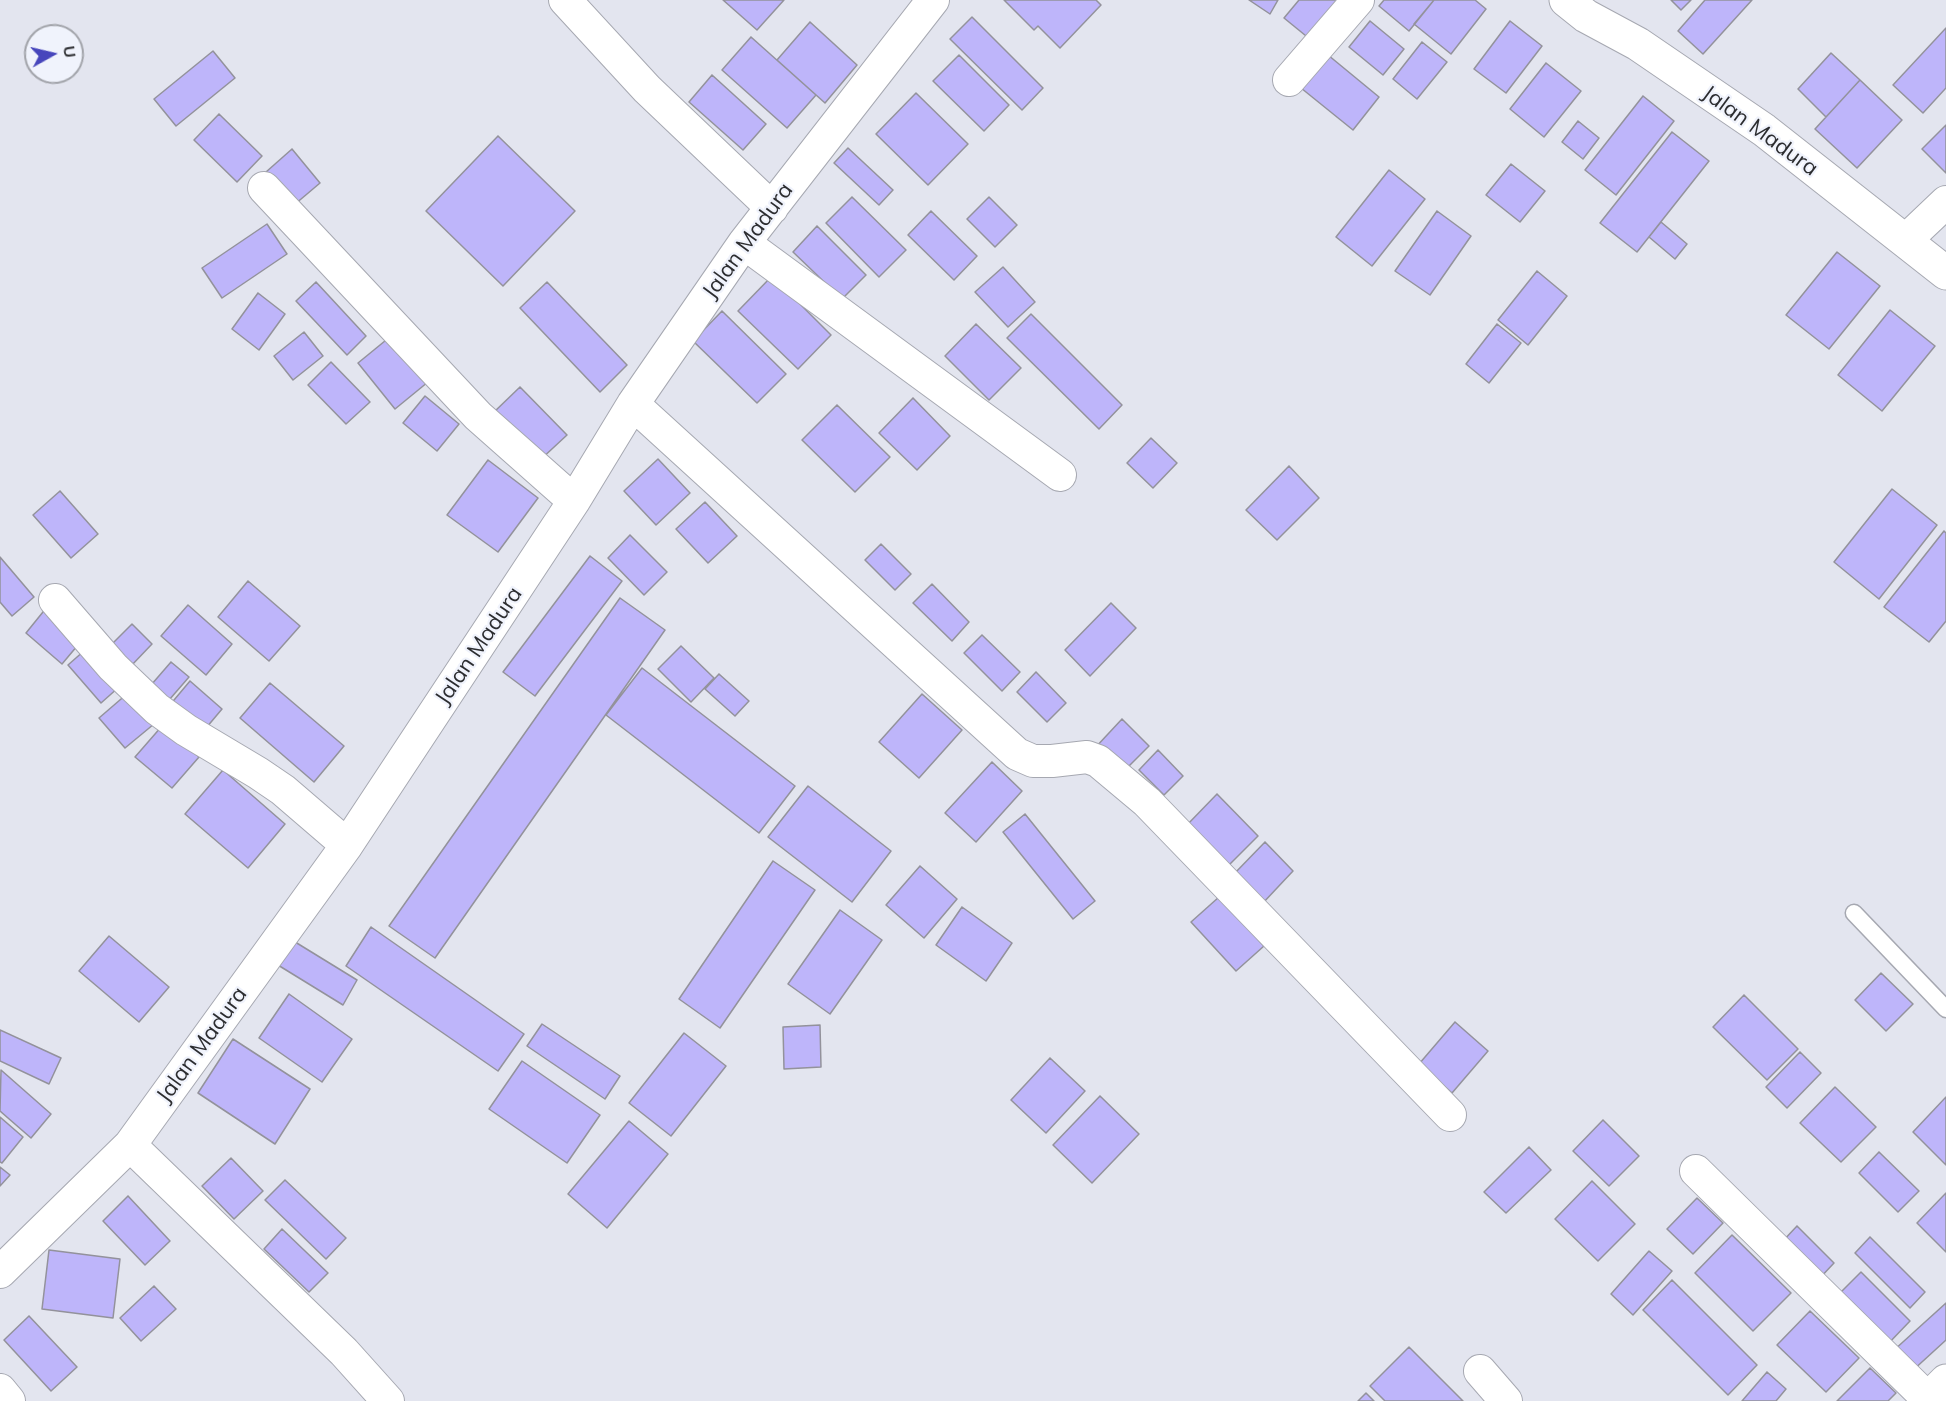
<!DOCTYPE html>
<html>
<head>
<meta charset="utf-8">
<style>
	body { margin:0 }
	#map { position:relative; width:1946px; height:1401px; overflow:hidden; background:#e3e5ef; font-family:Mulish,sans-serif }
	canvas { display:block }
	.north { position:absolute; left:24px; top:24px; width:60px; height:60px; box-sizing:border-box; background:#f0f3fc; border:2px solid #a2a4aa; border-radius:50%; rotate:82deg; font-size:16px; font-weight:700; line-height:24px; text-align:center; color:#2c2d30 }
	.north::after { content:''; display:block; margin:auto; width:21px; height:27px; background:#4746bc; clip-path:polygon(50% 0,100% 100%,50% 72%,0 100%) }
</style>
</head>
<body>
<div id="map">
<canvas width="1946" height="1401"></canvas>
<div class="north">U</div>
</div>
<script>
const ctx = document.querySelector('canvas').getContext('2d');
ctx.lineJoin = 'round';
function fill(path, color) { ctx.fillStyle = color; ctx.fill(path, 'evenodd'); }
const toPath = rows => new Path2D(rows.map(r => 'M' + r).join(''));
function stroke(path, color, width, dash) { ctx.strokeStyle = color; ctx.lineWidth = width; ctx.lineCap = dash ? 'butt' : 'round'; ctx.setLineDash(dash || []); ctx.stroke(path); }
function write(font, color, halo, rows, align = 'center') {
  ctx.font = font + ' Mulish,sans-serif'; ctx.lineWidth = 4.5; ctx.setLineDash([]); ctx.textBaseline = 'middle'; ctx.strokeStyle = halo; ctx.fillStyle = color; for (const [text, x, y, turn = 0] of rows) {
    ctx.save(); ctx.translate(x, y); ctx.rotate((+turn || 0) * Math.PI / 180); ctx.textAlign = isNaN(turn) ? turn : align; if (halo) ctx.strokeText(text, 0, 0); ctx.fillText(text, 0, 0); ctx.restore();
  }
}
const building = toPath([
	[723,0,784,0,757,30,723,0],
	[1004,0,1096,0,1101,5,1060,48,1038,26,1034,30,1004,0],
	[1249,0,1278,0,1270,14,1249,0],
	[1299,0,1342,0,1311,40,1284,18,1299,0],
	[1384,0,1434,0,1409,31,1379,6,1384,0],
	[1434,0,1475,0,1486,9,1451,54,1414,24,1434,0],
	[1671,0,1691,0,1681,10,1671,0],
	[1705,0,1752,0,1703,54,1678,31,1705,0],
	[972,17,1043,88,1022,110,950,39,972,17],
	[1370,21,1404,49,1383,75,1349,47,1370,21],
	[1510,21,1542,46,1506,93,1474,69,1510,21],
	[810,22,857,65,825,103,777,60,810,22],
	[1946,28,1946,88,1923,113,1893,85,1946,28],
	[751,37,816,95,787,128,722,70,751,37],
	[1422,42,1447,62,1417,99,1393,79,1422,42],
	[213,51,235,78,176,126,154,99,213,51],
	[1831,53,1860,80,1826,117,1798,89,1831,53],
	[959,55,1009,105,984,131,933,81,959,55],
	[1328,55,1379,97,1353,130,1301,88,1328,55],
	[1546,63,1581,91,1544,137,1510,109,1546,63],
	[712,75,766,124,743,150,689,102,712,75],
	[1860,80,1902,120,1857,168,1815,129,1860,80],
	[916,93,968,144,928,185,876,134,916,93],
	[1643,96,1674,121,1616,195,1585,170,1643,96],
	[219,114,262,156,237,182,194,140,219,114],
	[1578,121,1599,138,1583,159,1562,142,1578,121],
	[1946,125,1946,173,1922,149,1946,125],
	[1672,132,1709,161,1637,252,1600,223,1672,132],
	[498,136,575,211,503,286,426,211,498,136],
	[848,148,893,190,879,205,834,163,848,148],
	[292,149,320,183,294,205,266,172,292,149],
	[1511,164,1545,191,1520,222,1486,195,1511,164],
	[1389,170,1425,199,1372,266,1336,237,1389,170],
	[852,197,906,250,879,277,826,223,852,197],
	[989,197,1017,225,995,247,967,219,989,197],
	[931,211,977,256,954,280,908,235,931,211],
	[1437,211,1471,236,1430,295,1395,271,1437,211],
	[1661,222,1687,244,1675,259,1649,237,1661,222],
	[267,224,287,254,222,298,202,268,267,224],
	[817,226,866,275,842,299,793,252,817,226],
	[1837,252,1880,286,1829,349,1786,315,1837,252],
	[1003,267,1035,302,1008,327,975,292,1003,267],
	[1537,271,1567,296,1528,345,1498,320,1537,271],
	[772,276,831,335,798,369,738,311,772,276],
	[316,282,366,336,347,355,296,301,316,282],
	[547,282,627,365,600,392,520,308,547,282],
	[258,293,285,314,259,350,232,329,258,293],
	[1890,310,1935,346,1882,411,1838,375,1890,310],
	[722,311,786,374,757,403,693,341,722,311],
	[1031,314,1122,405,1099,429,1007,338,1031,314],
	[976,324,1021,368,989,400,945,356,976,324],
	[1497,324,1521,343,1489,383,1466,364,1497,324],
	[304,332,323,356,293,380,274,356,304,332],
	[391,336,428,382,395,409,358,363,391,336],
	[331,362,370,402,346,424,308,385,331,362],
	[520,387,567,435,539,461,493,413,520,387],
	[425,396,459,424,437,451,403,423,425,396],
	[913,398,950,436,917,470,879,433,913,398],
	[837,405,890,457,855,492,802,440,837,405],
	[1151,438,1177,463,1153,488,1127,463,1151,438],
	[658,459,690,493,656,525,624,491,658,459],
	[488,460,538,498,498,552,447,515,488,460],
	[1289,466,1319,498,1277,540,1246,510,1289,466],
	[1892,489,1937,525,1879,599,1834,562,1892,489],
	[60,491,98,534,71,558,33,515,60,491],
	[705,502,737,536,708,563,676,529,705,502],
	[1944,531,1946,533,1946,621,1929,642,1884,607,1944,531],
	[630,535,667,572,644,595,608,558,630,535],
	[881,544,911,574,895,590,865,560,881,544],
	[590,556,622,581,535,696,503,672,590,556],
	[0,557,34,597,12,616,0,602,0,557],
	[248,581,300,626,269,661,218,617,248,581],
	[932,584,969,622,952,641,913,603,932,584],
	[620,598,665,630,435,958,389,926,620,598],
	[1111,603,1136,628,1090,676,1065,650,1111,603],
	[188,605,232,644,206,675,161,636,188,605],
	[47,607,83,639,62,664,26,633,47,607],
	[132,624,152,644,130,667,109,647,132,624],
	[982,635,1020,672,1002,691,964,653,982,635],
	[681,646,714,678,691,702,658,669,681,646],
	[85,650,119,687,101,703,68,665,85,650],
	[171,662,189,677,163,707,145,692,171,662],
	[642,668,795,786,759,833,606,715,642,668],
	[1036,672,1066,703,1047,722,1017,692,1036,672],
	[719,674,749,701,735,716,705,689,719,674],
	[190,681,222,709,201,734,169,706,190,681],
	[270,683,344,746,314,782,240,718,270,683],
	[128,693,154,724,125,748,99,718,128,693],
	[922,694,962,730,919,778,879,742,922,694],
	[1122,719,1149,746,1120,775,1094,749,1122,719],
	[162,726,199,757,172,788,135,757,162,726],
	[1158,750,1183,776,1164,795,1139,770,1158,750],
	[992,762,1022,791,976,842,945,813,992,762],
	[223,770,285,824,248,868,185,814,223,770],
	[808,786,891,851,852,902,768,837,808,786],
	[1217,794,1258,836,1228,866,1186,826,1217,794],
	[1025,814,1095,901,1073,919,1003,832,1025,814],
	[1265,842,1293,871,1262,904,1233,875,1265,842],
	[773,861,815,890,720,1028,679,999,773,861],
	[920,866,957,899,924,938,886,905,920,866],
	[1219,897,1264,946,1236,971,1191,922,1219,897],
	[962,907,1012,943,986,981,936,945,962,907],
	[840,910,882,940,830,1014,788,984,840,910],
	[371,927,524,1034,498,1071,346,966,371,927],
	[109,936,169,987,139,1022,79,971,109,936],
	[287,937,357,980,343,1005,273,962,287,937],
	[1881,973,1913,1004,1886,1031,1855,1000,1881,973],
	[289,994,352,1039,322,1082,259,1038,289,994],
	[1744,995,1798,1049,1767,1080,1713,1027,1744,995],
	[1455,1022,1488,1051,1452,1093,1419,1064,1455,1022],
	[542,1024,620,1076,605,1099,527,1046,542,1024],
	[820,1025,821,1067,784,1069,783,1027,820,1025],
	[0,1030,61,1058,49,1084,0,1061,0,1030],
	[684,1033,726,1066,671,1136,629,1103,684,1033],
	[233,1039,310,1089,275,1144,198,1093,233,1039],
	[1800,1052,1821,1073,1787,1108,1766,1087,1800,1052],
	[1050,1058,1085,1091,1046,1133,1011,1100,1050,1058],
	[522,1061,600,1115,567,1163,489,1109,522,1061],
	[1,1070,51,1114,31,1138,0,1111,1,1070],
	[1835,1087,1876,1127,1841,1162,1800,1123,1835,1087],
	[1100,1096,1139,1134,1092,1183,1053,1145,1100,1096],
	[1946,1097,1946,1165,1913,1132,1946,1097],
	[0,1117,23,1137,2,1163,0,1162,0,1117],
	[1603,1120,1639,1156,1609,1186,1573,1151,1603,1120],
	[629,1121,668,1154,607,1228,568,1194,629,1121],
	[1529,1147,1551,1170,1506,1213,1484,1192,1529,1147],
	[1879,1152,1919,1191,1898,1212,1859,1173,1879,1152],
	[231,1158,263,1191,234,1219,202,1186,231,1158],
	[0,1167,10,1175,0,1186,0,1167],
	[285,1180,346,1238,326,1259,265,1200,285,1180],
	[1592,1181,1635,1224,1598,1261,1555,1219,1592,1181],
	[1946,1193,1946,1252,1917,1223,1946,1193],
	[128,1196,170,1241,145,1265,103,1221,128,1196],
	[1697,1198,1723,1223,1693,1254,1667,1229,1697,1198],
	[1797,1226,1834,1263,1818,1280,1781,1243,1797,1226],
	[282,1229,328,1273,309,1292,264,1249,282,1229],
	[1732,1235,1791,1293,1753,1331,1695,1273,1732,1235],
	[1870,1237,1925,1292,1910,1308,1855,1253,1870,1237],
	[49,1250,120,1259,113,1318,42,1309,49,1250],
	[1649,1251,1672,1271,1633,1315,1611,1294,1649,1251],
	[1861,1272,1910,1321,1886,1346,1836,1297,1861,1272],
	[1672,1280,1757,1365,1728,1395,1643,1310,1672,1280],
	[154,1286,176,1309,141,1341,120,1318,154,1286],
	[1946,1303,1946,1340,1911,1372,1893,1351,1946,1303],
	[1810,1311,1859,1358,1826,1392,1777,1345,1810,1311],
	[29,1316,77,1367,51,1391,4,1340,29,1316],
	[1409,1347,1463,1401,1385,1401,1370,1386,1409,1347],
	[1870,1368,1896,1393,1888,1401,1837,1401,1870,1368],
	[1767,1372,1786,1389,1776,1401,1742,1401,1767,1372],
	[1366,1393,1374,1401,1358,1401,1366,1393]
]);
fill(building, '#beb5fa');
stroke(building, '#93929b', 1.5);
const service = toPath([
	[1854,913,1946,1009]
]);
const minor = toPath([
	[565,0,647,89,772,208],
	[1289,80,1358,0],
	[264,188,478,416,574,501],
	[1906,240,1946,202],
	[744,243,1060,475],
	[633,404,1017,754,1033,761,1052,761,1087,757,1098,761,1147,802,1450,1115],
	[55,600,113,667,157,709,186,730,258,773,283,790,347,845],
	[130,1145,344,1352,388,1401],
	[1696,1171,1928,1399],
	[0,1272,130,1145,347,845,574,501,633,404,744,243,933,0],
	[1480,1371,1506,1401],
	[0,1390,9,1401]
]);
const tertiary = toPath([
	[1566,0,1586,16,1638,44,1764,130,1946,273],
	[1926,1401,1946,1381]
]);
stroke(service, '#a6a8b1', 19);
stroke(minor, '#a6a8b1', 34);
stroke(tertiary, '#a6a8b1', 35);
stroke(service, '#fff', 16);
stroke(minor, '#fff', 32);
stroke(tertiary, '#fff', 33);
write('22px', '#2c2d30', '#f0f3fc', [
	["Jalan Madura",1760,131,36],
	["Jalan Madura",748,241,-54],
	["Jalan Madura",479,646,-56],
	["Jalan Madura",202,1045,-54]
]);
</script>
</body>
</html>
